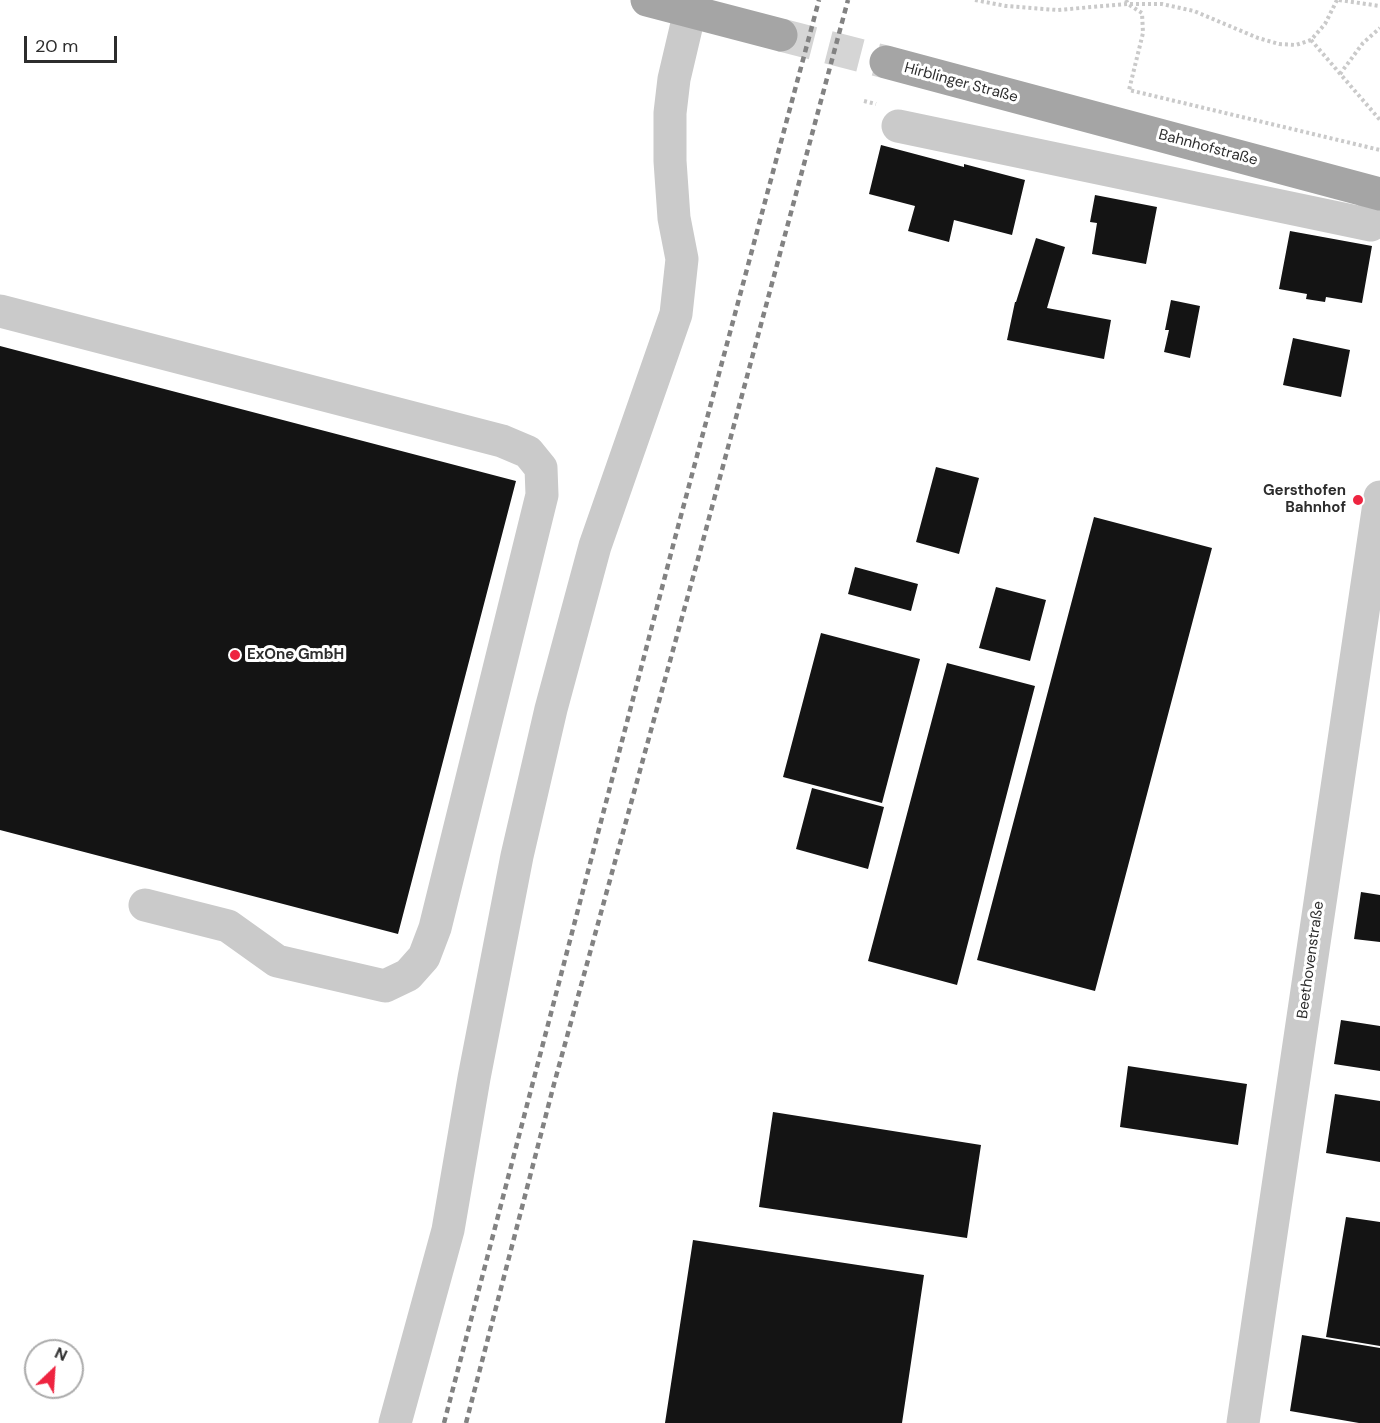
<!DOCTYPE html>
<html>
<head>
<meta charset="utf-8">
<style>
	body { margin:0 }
	#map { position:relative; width:1380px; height:1423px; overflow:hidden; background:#fff; font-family:"DM Sans",sans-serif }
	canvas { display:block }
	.north { position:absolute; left:24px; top:1339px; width:60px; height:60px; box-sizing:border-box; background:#fff; border:2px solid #ababab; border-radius:50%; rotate:25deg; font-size:16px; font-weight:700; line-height:24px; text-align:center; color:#2d2d2d }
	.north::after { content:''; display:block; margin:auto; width:21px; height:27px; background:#ee2440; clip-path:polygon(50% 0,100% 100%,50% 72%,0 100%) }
	.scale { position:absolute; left:24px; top:36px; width:93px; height:27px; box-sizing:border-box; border:3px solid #2d2d2d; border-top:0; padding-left:8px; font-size:18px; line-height:21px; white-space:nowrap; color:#2d2d2d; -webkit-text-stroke:4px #fff; paint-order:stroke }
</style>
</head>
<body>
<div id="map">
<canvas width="1380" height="1423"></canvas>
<div class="north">N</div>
<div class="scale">20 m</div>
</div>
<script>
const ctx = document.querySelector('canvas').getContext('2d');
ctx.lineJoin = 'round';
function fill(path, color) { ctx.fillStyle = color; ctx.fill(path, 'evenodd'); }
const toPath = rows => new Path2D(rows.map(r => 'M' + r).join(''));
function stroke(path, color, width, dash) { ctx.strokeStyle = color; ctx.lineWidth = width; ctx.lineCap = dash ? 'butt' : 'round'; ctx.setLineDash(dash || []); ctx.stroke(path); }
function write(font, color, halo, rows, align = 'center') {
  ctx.font = font + ' "DM Sans",sans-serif'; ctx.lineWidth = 6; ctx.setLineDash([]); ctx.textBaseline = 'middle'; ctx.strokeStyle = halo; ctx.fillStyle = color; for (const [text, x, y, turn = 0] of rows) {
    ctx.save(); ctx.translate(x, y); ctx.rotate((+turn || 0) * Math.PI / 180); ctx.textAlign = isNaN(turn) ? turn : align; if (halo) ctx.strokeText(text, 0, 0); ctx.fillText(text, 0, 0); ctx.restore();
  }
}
fill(toPath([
	[881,145,964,167,964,164,1025,180,1012,235,954,220,949,242,908,231,915,206,869,194],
	[1095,195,1157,207,1146,264,1092,254,1097,223,1090,222],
	[1290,231,1372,246,1362,303,1326,297,1325,302,1306,299,1307,294,1279,289],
	[1036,238,1065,247,1047,308,1111,320,1104,359,1007,340,1015,302,1016,302],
	[1171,300,1200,306,1190,358,1164,352,1169,330,1165,330],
	[1293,338,1350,350,1341,397,1283,385],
	[0,346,516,481,398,934,0,830],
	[936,467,979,478,959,554,916,542],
	[1094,517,1212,548,1095,991,977,960],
	[855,567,918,584,911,611,848,594],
	[996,587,1046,600,1030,661,979,648],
	[821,633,920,659,882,803,783,777],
	[947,663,1035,686,957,985,868,961],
	[812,788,884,807,868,869,796,849],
	[1361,892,1380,895,1380,942,1354,939],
	[1341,1020,1380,1026,1380,1071,1334,1064],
	[1128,1066,1247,1084,1238,1145,1120,1127],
	[1335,1094,1380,1101,1380,1162,1326,1153],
	[773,1112,981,1145,967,1238,759,1207],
	[1346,1217,1380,1222,1380,1346,1326,1337],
	[693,1240,924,1275,902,1423,665,1423],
	[1302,1335,1380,1348,1380,1423,1359,1423,1290,1411]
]), '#141414');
stroke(toPath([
	[781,35,886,62]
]), '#d5d5d5', 33, [33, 16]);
stroke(toPath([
	[975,0,1006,6,1057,10,1128,4,1162,4,1194,11,1258,38,1279,44,1296,45,1311,40,1325,24,1337,0],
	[1126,0,1128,4,1142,13,1143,33,1129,90,1380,150],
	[1339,0,1380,6],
	[1311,40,1380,120],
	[1340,74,1363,43,1380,28],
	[864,101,876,104]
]), '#cacaca', 4, [3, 3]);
stroke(toPath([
	[898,126,1371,225,1377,194],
	[0,311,502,441,528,452,541,468,542,495,435,928,424,957,408,975,385,986,277,961,228,926,145,905],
	[395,1423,448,1230,474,1078,517,856,551,709,595,546,676,314,682,259,674,218,670,161,670,113,674,79,690,11],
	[1243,1423,1380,497]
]), '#cacaca', 33);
stroke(toPath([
	[647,0,781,35],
	[886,62,1380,194]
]), '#a5a5a5', 33);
stroke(toPath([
	[444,1423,675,538,819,0],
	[466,1423,554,1084,701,548,848,0]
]), '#828282', 4.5, [6, 4.5]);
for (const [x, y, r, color] of [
	[1358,500,6,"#ee2440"],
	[235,655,6,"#ee2440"]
]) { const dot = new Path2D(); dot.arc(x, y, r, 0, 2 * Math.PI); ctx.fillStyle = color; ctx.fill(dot); stroke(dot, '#fff', 2); }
write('15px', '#2d2d2d', '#fff', [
	["Hirblinger Straße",961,83,15],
	["Bahnhofstraße",1208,148,15],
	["Beethovenstraße",1311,960,-82]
]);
write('bold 15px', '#2d2d2d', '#fff', [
	["Gersthofen",1346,491],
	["Bahnhof",1346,508],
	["ExOne GmbH",247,655,"left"]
], 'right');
</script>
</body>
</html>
